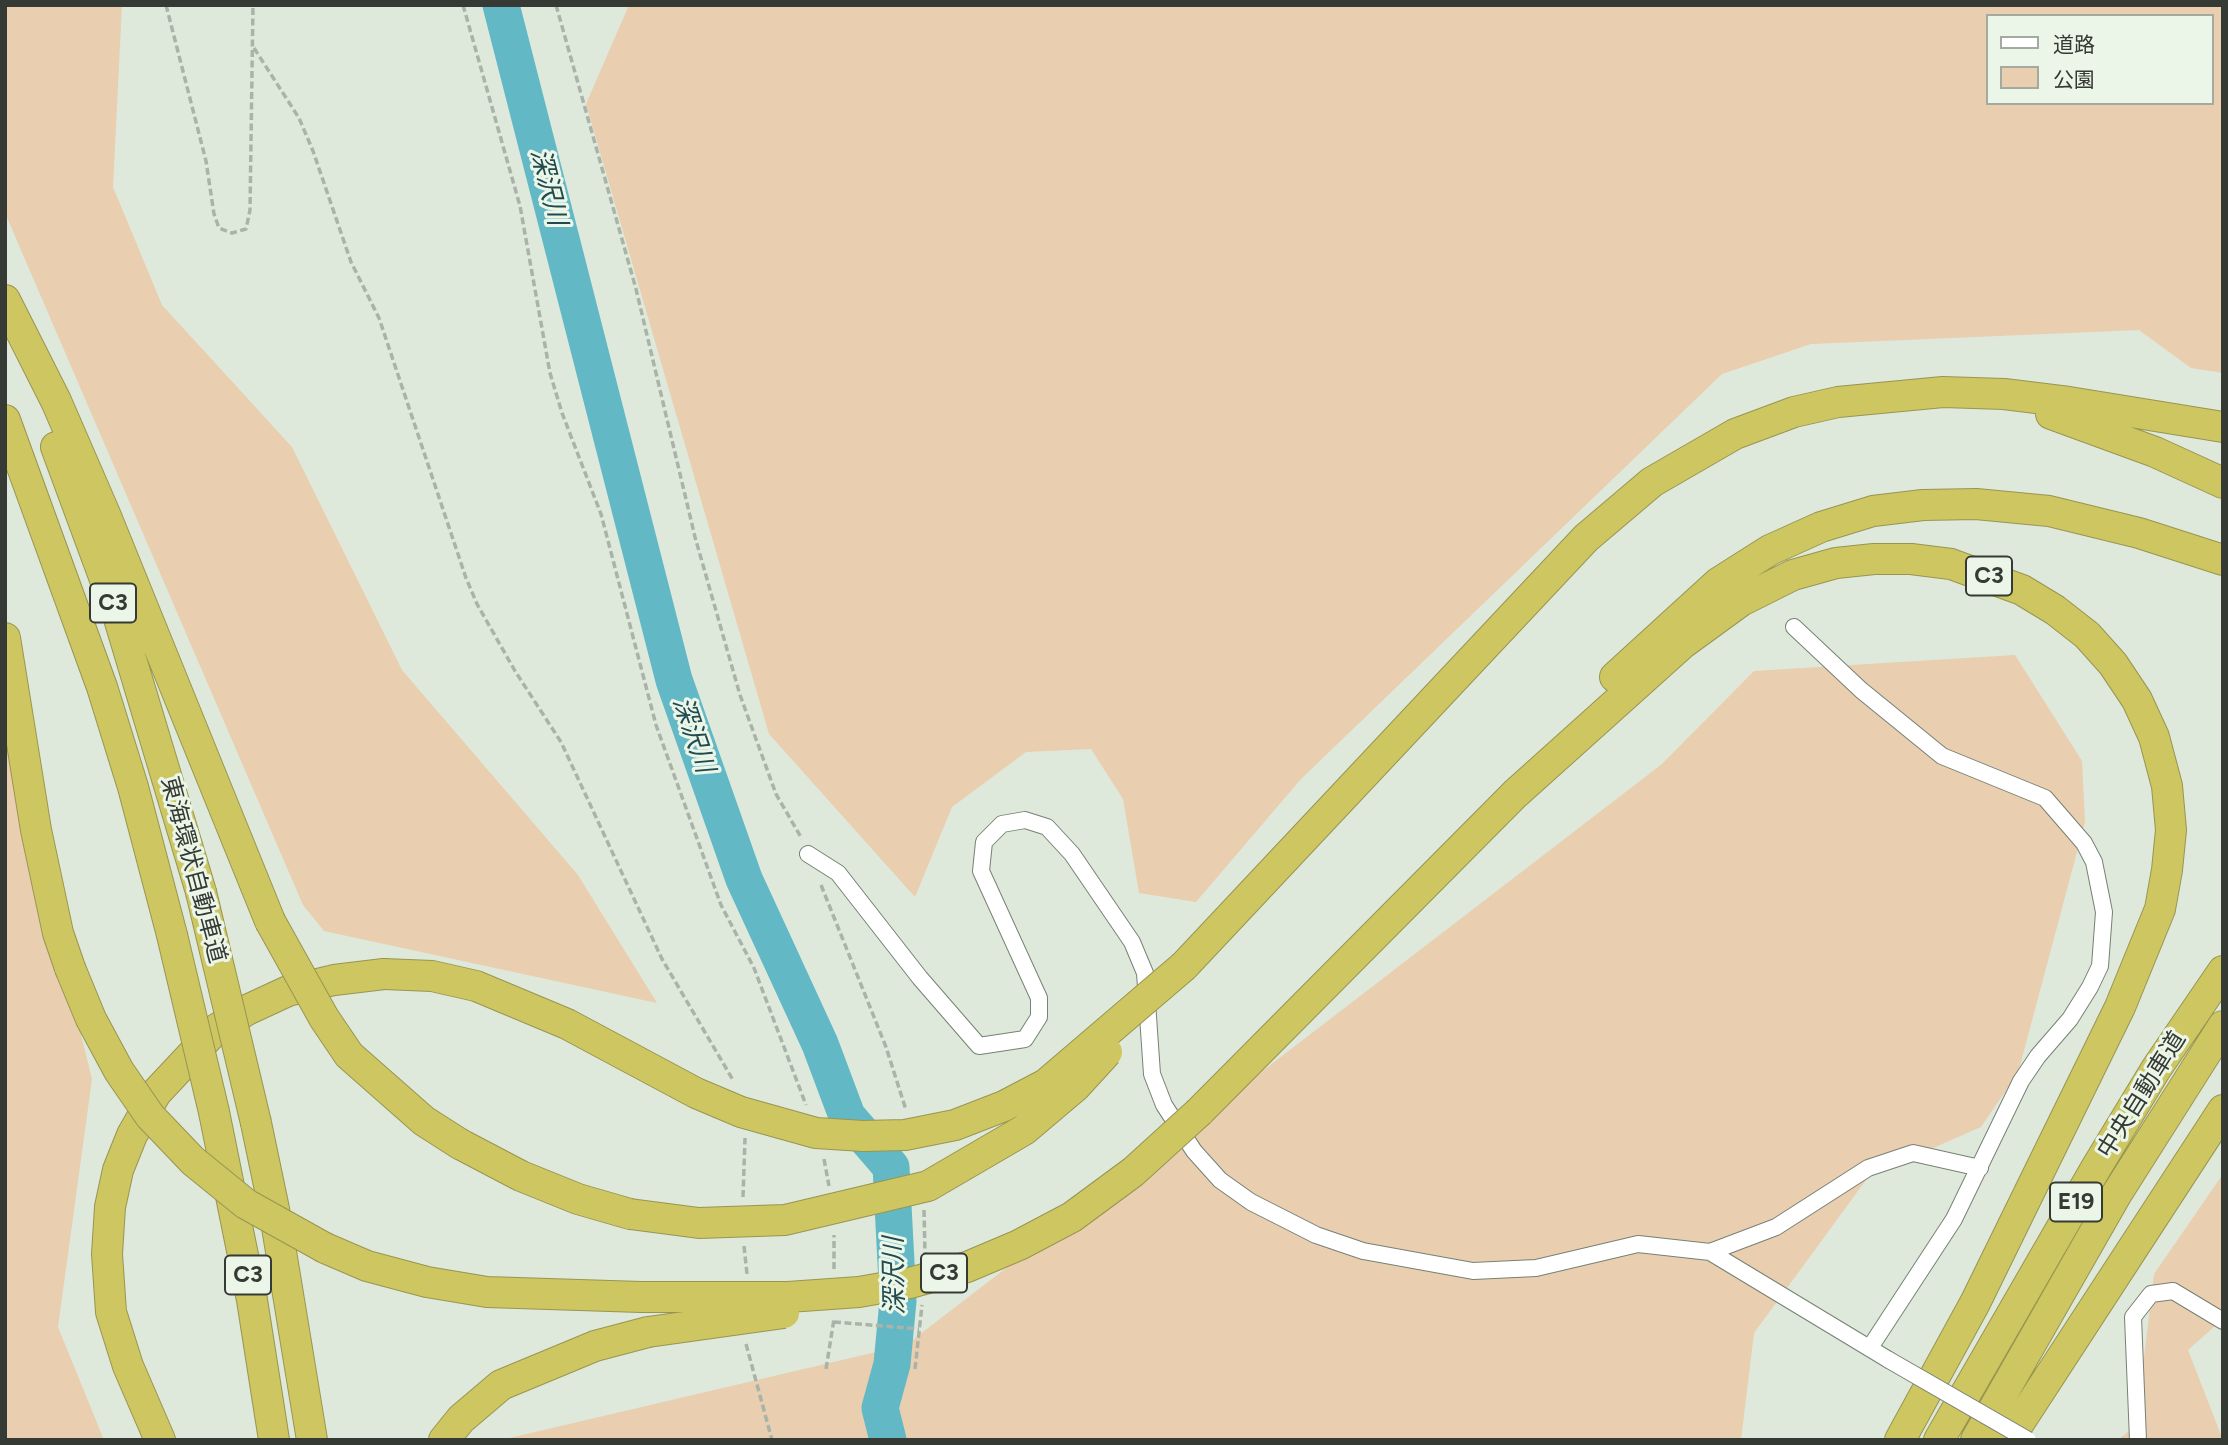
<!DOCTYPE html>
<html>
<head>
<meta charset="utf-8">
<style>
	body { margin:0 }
	#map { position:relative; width:2228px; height:1445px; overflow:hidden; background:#dee9db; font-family:Figtree,"Noto Sans JP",sans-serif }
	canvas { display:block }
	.frame { position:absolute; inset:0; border:7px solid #363a35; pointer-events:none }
	.legend { position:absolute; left:1986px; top:14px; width:228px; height:91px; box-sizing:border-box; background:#ebf6e8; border:2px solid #a3aba0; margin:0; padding:9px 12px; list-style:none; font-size:21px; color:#363a35 }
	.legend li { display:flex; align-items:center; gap:14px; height:35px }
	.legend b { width:35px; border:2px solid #a3aba0 }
</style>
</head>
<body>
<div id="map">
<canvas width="2228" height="1445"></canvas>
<div class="frame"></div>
<ul class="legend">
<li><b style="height:9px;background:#fff"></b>道路</li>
<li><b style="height:19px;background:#e9ceaf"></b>公園</li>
</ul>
</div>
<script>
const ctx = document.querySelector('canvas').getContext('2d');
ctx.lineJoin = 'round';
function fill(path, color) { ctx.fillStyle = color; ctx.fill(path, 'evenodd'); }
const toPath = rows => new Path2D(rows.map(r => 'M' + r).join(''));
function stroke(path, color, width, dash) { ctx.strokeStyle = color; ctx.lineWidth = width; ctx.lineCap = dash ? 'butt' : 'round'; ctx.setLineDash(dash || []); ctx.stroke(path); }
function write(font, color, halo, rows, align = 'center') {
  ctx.font = font + ' Figtree,"Noto Sans JP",sans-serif'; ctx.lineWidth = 6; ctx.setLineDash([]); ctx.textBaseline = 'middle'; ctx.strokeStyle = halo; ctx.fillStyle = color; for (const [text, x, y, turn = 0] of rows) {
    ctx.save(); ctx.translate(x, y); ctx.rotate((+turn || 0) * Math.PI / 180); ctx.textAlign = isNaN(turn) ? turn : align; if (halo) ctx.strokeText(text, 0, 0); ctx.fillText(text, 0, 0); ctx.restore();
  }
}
fill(toPath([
	[5,5,122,5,113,187,162,305,292,447,402,670,578,875,657,1003,324,931,303,905,5,213],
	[629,5,2223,5,2223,373,2191,368,2139,330,1811,344,1722,374,1301,779,1196,902,1139,893,1123,799,1091,749,1026,752,952,807,915,897,769,734,586,104],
	[1988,16,2212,16,2212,103,1988,103],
	[2015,655,2082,761,2085,822,2018,1073,1981,1127,1869,1176,1754,1333,1741,1440,501,1440,906,1345,1662,764,1754,671],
	[5,726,92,1079,58,1327,104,1440,5,1440],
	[2223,1174,2223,1319,2188,1350,2223,1440,2118,1440,2136,1425,2154,1274]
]), '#e9ceaf');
stroke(toPath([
	[501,5,674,680,744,879,820,1044,847,1116,891,1167,898,1301,892,1364,880,1408,888,1440]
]), '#62b9c5', 37);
const street = toPath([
	[1794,627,1861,690,1942,756,2045,798,2084,843,2094,862,2104,912,2100,966,2090,987,2070,1019,2038,1056,2021,1081,1954,1219,1871,1346],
	[808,854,838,873,920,978,979,1046,1025,1039,1039,1017,1039,998,981,871,984,842,1002,824,1025,820,1047,827,1072,854,1132,942,1145,973,1152,1074,1164,1105,1194,1151,1220,1180,1251,1202,1316,1235,1363,1251,1473,1271,1536,1268,1638,1244,1710,1252,1889,1360],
	[1710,1252,1776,1227,1868,1168,1913,1153,1980,1168],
	[2138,1440,2133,1317,2151,1294,2173,1291,2223,1321]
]);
const highway = toPath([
	[5,300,56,401,105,514,270,921],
	[2051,414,2155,452,2223,483],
	[5,420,102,687,133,787,172,935],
	[56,447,117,612,201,892],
	[5,638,36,830,58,933,70,968],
	[1615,677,1718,583,1770,550,1821,527,1873,511,1923,505,1976,504,2049,511,2139,533,2223,560],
	[1184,966,1586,538,1652,482,1735,434,1794,412,1838,402,1943,392,2004,394,2069,402,2223,427],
	[214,1112,252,1300,274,1440],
	[1199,1112,1515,794,1682,644,1741,601,1793,575,1836,563,1874,559,1911,559,1951,564,2022,590,2055,610,2087,635,2113,664,2137,700,2154,737,2167,786,2171,830,2167,870,2160,909,2120,1007,1975,1303,1900,1440],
	[256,1123,274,1209,312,1440],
	[460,1144,521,1176,578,1199,630,1214],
	[325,1248,367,1266,427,1282,487,1292,641,1297],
	[160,1440,128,1366,111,1312,107,1254,110,1207,118,1170,132,1135,156,1093,215,1030,247,1010,288,991,334,980,384,974],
	[444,1440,461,1419,501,1385,595,1346,648,1332],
	[1939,1440,2096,1168,2156,1069,2223,971],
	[1976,1440,2116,1195,2223,1026],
	[2008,1440,2223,1110]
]);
stroke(street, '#778175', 18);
stroke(highway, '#989552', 32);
stroke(toPath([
	[166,5,206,161,214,214,219,228,232,233,246,229,250,210,253,5],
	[463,5,520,206,550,373,562,413,601,514,656,725,721,905,754,968,806,1105],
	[556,5,636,289,695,537,740,695,776,794,802,839],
	[254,48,299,118,313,151,351,262,379,318,466,578,477,604,515,671,561,742,662,959,733,1080],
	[821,885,886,1047,906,1110],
	[824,1159,829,1186],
	[743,1197,745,1138],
	[924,1210,925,1255],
	[744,1246,747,1274],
	[834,1269,834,1235],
	[834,1322,919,1329],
	[746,1344,772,1440],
	[826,1369,834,1319],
	[915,1369,922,1305]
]), '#aab3a8', 3.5, [7, 3.5]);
stroke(street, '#fff', 16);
stroke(highway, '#cdc661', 30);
const streetBridge = toPath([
	[1889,1360,2028,1440]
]);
const highwayBridge = toPath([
	[201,892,256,1123],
	[270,921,324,1018,349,1055,424,1121,460,1144],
	[172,935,214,1112],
	[70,968,91,1019,119,1071,150,1116,193,1161,246,1204,325,1248],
	[384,974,432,976,476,986,567,1024,696,1093,741,1112,816,1133,863,1136,905,1135,955,1125,1004,1106,1046,1084,1184,966],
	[630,1214,699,1223,785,1220,928,1186,1024,1130,1076,1086,1107,1052],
	[641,1297,788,1297,859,1292,910,1283,967,1267,1019,1245,1072,1217,1133,1172,1199,1112],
	[648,1332,784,1313]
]);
stroke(streetBridge, '#778175', 18, []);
stroke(highwayBridge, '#989552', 32, []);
stroke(streetBridge, '#fff', 16);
stroke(highwayBridge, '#cdc661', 30);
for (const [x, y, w] of [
	[1989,576,46],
	[113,603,46],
	[2076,1202,52],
	[944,1273,46],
	[248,1275,46]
]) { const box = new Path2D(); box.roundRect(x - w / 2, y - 19.5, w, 39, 5); ctx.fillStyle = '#ebf6e8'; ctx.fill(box); stroke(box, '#363a35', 2); }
write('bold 23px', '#363a35', null, [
	["C3",1989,576],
	["C3",113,603],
	["E19",2076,1202],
	["C3",944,1273],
	["C3",248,1275]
]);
write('24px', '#363a35', '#ebf6e8', [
	["東海環状自動車道",193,870,75],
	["中央自動車道",2142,1095,-58]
]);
write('italic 26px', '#214a4f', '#ebf6e8', [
	["深沢川",548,187,76],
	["深沢川",693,735,71],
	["深沢川",895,1276,-91]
]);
</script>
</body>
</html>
